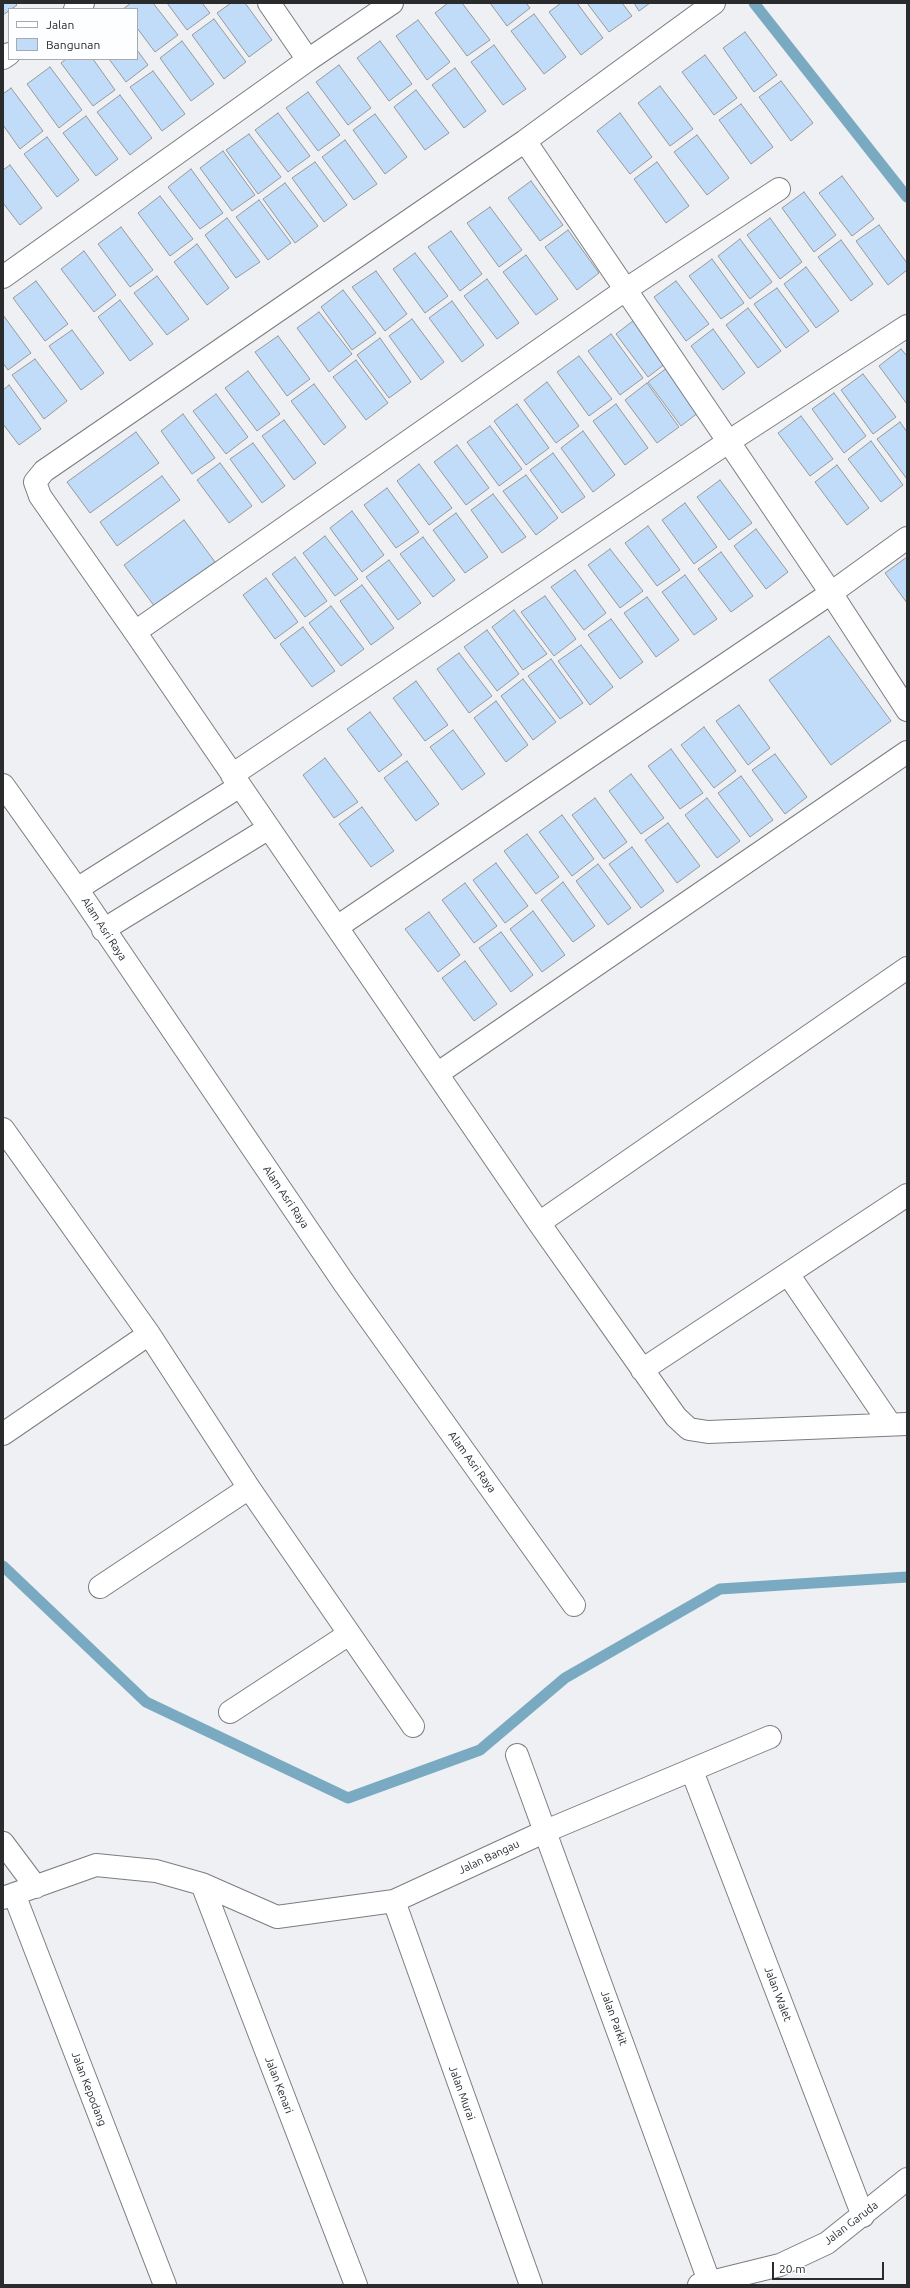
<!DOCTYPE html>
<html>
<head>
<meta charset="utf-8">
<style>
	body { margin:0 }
	#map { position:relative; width:910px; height:2288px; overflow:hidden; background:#eef0f3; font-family:Ubuntu,sans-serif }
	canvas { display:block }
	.frame { position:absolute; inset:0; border:4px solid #2a2b2c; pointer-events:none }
	.legend { position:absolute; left:8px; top:8px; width:130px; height:52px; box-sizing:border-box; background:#fcfeff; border:1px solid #a8aaab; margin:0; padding:5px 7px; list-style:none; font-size:12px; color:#2a2b2c }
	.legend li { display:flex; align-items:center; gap:8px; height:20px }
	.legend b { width:20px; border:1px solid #a8aaab }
	.scale { position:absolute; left:772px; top:2262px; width:112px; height:18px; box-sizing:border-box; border:2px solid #2a2b2c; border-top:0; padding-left:5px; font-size:12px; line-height:14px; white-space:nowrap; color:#2a2b2c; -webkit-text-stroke:3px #fcfeff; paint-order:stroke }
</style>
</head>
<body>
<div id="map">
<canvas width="910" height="2288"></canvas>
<div class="frame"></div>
<ul class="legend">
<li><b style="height:5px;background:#fff"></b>Jalan</li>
<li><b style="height:11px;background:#c0dcf9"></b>Bangunan</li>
</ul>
<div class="scale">20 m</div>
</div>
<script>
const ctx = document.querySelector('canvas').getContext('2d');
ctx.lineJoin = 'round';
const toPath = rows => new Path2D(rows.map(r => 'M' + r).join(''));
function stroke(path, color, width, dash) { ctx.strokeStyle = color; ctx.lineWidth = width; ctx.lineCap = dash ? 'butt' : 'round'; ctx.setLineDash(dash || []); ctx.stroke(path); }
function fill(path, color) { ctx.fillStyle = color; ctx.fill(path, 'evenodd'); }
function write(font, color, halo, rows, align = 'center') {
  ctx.font = font + ' Ubuntu,sans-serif'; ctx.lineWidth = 3; ctx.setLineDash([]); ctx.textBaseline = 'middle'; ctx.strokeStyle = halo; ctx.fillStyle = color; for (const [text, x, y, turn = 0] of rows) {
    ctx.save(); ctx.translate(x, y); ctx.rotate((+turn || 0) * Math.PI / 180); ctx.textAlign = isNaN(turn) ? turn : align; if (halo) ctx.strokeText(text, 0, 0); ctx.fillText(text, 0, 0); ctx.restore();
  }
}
stroke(toPath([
	[754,3,907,197],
	[3,1566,146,1702,348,1798,480,1750,565,1678,720,1589,907,1577]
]), '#79aac2', 11);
const building = toPath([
	[3,3,15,3,17,5,3,15,3,3],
	[131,3,153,3,178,35,155,52,137,28,137,9,123,9,131,3],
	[167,3,202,3,210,13,187,30,167,3],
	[231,3,245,3,272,40,249,57,217,13,231,3],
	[448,3,462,3,490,40,467,56,435,13,448,3],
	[490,3,526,3,530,8,507,26,490,3],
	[561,3,577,3,603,38,581,55,549,12,561,3],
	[587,3,622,3,632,16,609,32,587,3],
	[634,3,650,3,639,11,634,3],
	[534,14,566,57,544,74,511,31,534,14],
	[214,19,246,62,224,79,192,35,214,19],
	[418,20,450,62,427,80,396,36,418,20],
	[745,32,777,75,754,92,723,48,745,32],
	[182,41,214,84,191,101,160,58,182,41],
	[380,41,412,84,389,101,357,58,380,41],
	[494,45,526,89,503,105,471,62,494,45],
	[137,50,148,65,126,82,109,59,137,59,137,50],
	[705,55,737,98,714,115,682,72,705,55],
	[66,59,93,59,115,90,93,106,61,63,66,59],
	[339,65,371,108,348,125,316,82,339,65],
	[50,67,82,110,59,128,27,84,50,67],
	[455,68,486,111,464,128,432,85,455,68],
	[153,71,185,114,162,131,130,87,153,71],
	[781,81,813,123,791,141,759,97,781,81],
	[660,86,693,129,670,146,638,103,660,86],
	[11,88,43,131,20,149,3,125,3,94,11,88],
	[416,90,449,133,425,150,394,107,416,90],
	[308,92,340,135,318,151,286,108,308,92],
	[120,95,152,138,130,155,97,112,120,95],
	[741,104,773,147,751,164,719,120,741,104],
	[278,113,310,156,288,172,255,130,278,113],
	[620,113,652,157,630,174,597,131,620,113],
	[375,114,407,157,385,174,353,130,375,114],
	[86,116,118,159,96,176,63,133,86,116],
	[249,134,281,177,258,194,226,150,249,134],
	[697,135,729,178,707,195,674,152,697,135],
	[47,137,79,180,57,197,24,154,47,137],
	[345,140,377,184,354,200,322,157,345,140],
	[223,151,255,195,232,211,200,168,223,151],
	[315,162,347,205,324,222,292,178,315,162],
	[657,162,689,206,666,223,634,179,657,162],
	[10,165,42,208,20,225,3,203,3,170,10,165],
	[191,169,223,213,200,229,168,187,191,169],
	[842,176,874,219,852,236,819,193,842,176],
	[531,181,563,225,540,241,508,198,531,181],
	[285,183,318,226,295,243,263,199,285,183],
	[804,192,836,235,814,252,782,208,804,192],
	[160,196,193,239,170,256,138,213,160,196],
	[259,200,291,243,268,260,236,217,259,200],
	[490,207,522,250,499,267,467,223,490,207],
	[227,218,260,262,236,278,205,235,227,218],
	[770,218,802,262,780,279,747,235,770,218],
	[879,225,907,263,907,270,888,285,856,241,879,225],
	[121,227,153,270,130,287,98,244,121,227],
	[568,230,599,273,577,290,545,247,568,230],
	[451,231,482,274,460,291,428,247,451,231],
	[740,239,772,282,750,299,718,256,740,239],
	[841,240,873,284,851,301,818,257,841,240],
	[197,244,229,288,207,305,174,262,197,244],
	[84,251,116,295,94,312,61,269,84,251],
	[415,253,448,296,425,313,393,269,415,253],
	[526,255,558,299,536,315,503,272,526,255],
	[712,259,744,303,721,319,689,276,712,259],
	[806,267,839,311,816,328,784,284,806,267],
	[376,271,407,314,385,331,352,287,376,271],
	[157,276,189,319,167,335,134,293,157,276],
	[487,279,519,323,497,339,464,296,487,279],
	[36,281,68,324,45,341,13,298,36,281],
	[676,281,709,324,686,341,654,297,676,281],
	[777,288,809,331,786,348,754,304,777,288],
	[343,290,376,333,352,350,321,307,343,290],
	[120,300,153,344,130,361,98,317,120,300],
	[452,301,484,345,462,362,429,318,452,301],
	[748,308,781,351,758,368,726,325,748,308],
	[319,312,352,354,329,372,297,328,319,312],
	[3,315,31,353,8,370,3,363,3,315],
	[638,317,670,360,648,377,616,334,638,317],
	[412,319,444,362,421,380,389,336,412,319],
	[713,329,745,373,723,390,691,346,713,329],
	[72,330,104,373,81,390,49,346,72,330],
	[611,334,643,378,620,395,588,351,611,334],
	[278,336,310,379,287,396,255,352,278,336],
	[380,338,411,382,389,398,357,355,380,338],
	[901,349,907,356,907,404,879,366,901,349],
	[579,356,612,399,589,416,557,372,579,356],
	[35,359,67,401,44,419,12,375,35,359],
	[356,360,388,403,366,420,333,377,356,360],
	[671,365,703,409,681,426,648,382,671,365],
	[248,371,280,414,257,431,225,388,248,371],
	[863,374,896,417,873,434,841,390,863,374],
	[547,382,579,426,556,443,524,400,547,382],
	[647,383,679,427,657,443,625,400,647,383],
	[314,384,346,427,324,445,291,401,314,384],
	[9,385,41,429,19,445,3,424,3,390,9,385],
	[834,393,866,436,844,453,812,409,834,393],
	[216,394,248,437,226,454,193,411,216,394],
	[517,404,549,448,526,465,494,421,517,404],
	[616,404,648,448,625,465,593,421,616,404],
	[183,414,215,458,192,474,161,431,183,414],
	[801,416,833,459,810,476,778,433,801,416],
	[284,420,316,463,294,480,262,436,284,420],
	[900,422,907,432,907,479,877,439,900,422],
	[490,426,522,469,499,486,467,442,490,426],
	[583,431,615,475,593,492,561,448,583,431],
	[136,432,159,463,90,513,67,482,136,432],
	[871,441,903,485,881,502,848,459,871,441],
	[253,443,285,486,262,503,230,459,253,443],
	[457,445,489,488,466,505,434,462,457,445],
	[553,453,585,497,562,513,530,470,553,453],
	[220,463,252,506,229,523,197,480,220,463],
	[419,464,452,508,429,525,397,481,419,464],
	[837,465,869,508,847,525,815,482,837,465],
	[526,475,558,518,536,535,503,491,526,475],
	[162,476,180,500,117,546,100,522,162,476],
	[720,480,752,523,729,540,697,497,720,480],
	[387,488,419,532,396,548,364,505,387,488],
	[493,494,526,537,502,553,471,510,493,494],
	[685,503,717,547,694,564,662,520,685,503],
	[352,511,384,555,362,572,330,528,352,511],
	[456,513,488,557,465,573,433,530,456,513],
	[184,520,215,562,155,607,124,565,184,520],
	[648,526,680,570,657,586,625,543,648,526],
	[756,529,788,572,766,589,734,546,756,529],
	[325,536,358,579,335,596,303,553,325,536],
	[423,537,455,580,433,597,400,554,423,537],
	[610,549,643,591,620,608,588,565,610,549],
	[721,552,753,596,731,612,698,569,721,552],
	[295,557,327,601,305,617,272,574,295,557],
	[907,557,907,603,885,573,907,557],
	[389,560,421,603,398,620,366,577,389,560],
	[575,570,606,613,584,630,551,587,575,570],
	[685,575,717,619,694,635,662,592,685,575],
	[266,578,298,622,275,639,243,595,266,578],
	[362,585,394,628,371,645,340,601,362,585],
	[545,596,576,639,554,656,521,612,545,596],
	[647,597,679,640,656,657,624,613,647,597],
	[331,606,364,649,341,666,309,623,331,606],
	[514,610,547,654,523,670,492,627,514,610],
	[611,619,643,662,620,679,588,635,611,619],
	[303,627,335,671,312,687,280,644,303,627],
	[487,630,519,674,497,691,464,647,487,630],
	[829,636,891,721,831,765,769,680,829,636],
	[581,645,613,687,590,705,558,661,581,645],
	[459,653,492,696,469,713,437,669,459,653],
	[551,659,583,703,560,719,528,676,551,659],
	[523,679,556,722,533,740,501,696,523,679],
	[416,681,448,725,425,741,393,698,416,681],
	[496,701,528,745,506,762,474,718,496,701],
	[739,705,770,748,748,765,716,721,739,705],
	[370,712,402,755,379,772,347,729,370,712],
	[704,727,736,771,714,788,681,745,704,727],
	[453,730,485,774,462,790,430,747,453,730],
	[671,749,703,793,680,809,648,766,671,749],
	[775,754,807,797,785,814,752,770,775,754],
	[325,758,358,802,334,818,303,775,325,758],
	[407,761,439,804,416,821,384,778,407,761],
	[631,774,664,818,641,834,609,791,631,774],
	[741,776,773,820,750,837,718,793,741,776],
	[595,798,627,842,604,859,572,815,595,798],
	[707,798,740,841,717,858,685,815,707,798],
	[362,807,394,851,371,867,339,824,362,807],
	[562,815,594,859,572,876,539,832,562,815],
	[668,823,700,866,677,883,645,840,668,823],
	[527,834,559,877,536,894,504,851,527,834],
	[632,847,664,891,641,908,609,864,632,847],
	[496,863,528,906,505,923,473,880,496,863],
	[598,864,631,908,608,925,576,881,598,864],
	[563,882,595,926,573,942,541,900,563,882],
	[465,883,497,926,474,943,442,900,465,883],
	[533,911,565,955,542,972,510,929,533,911],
	[429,912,460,955,438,972,405,929,429,912],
	[501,932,533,975,511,992,479,948,501,932],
	[465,961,497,1004,474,1021,442,978,465,961]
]);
fill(building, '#c0dcf9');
stroke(building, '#97999b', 1);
const minor = toPath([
	[269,3,308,60],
	[714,3,525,141,44,471,35,482,40,496,135,632,539,1223,676,1417,689,1429,708,1432,907,1424],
	[75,9,83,3],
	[3,58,9,54],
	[525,141,831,593,907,710],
	[3,277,308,60,392,3],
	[135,632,625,290,779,189],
	[232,775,728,442,907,326],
	[3,785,77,889,344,1283,574,1605],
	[77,889,240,786],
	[337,927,831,593,907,538],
	[103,930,269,828],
	[437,1074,907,752],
	[3,1129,149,1334,249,1488,413,1726],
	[539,1223,907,968],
	[788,1274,890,1424],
	[642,1370,907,1195],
	[3,1434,149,1334],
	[100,1587,249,1488],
	[230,1712,349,1634],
	[517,1755,709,2281],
	[692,1771,863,2216],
	[3,1843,36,1887],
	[202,1884,356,2285],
	[14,1894,165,2285],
	[3,1898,96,1865,156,1871,202,1884,277,1917,394,1901,546,1831,770,1737],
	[394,1901,531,2285],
	[699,2285,780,2265,827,2243,907,2179]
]);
stroke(minor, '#7b7d7f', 24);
stroke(minor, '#fff', 22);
write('11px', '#2a2b2c', '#fcfeff', [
	["Alam Asri Raya",104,929,57],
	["Alam Asri Raya",286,1197,56],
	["Alam Asri Raya",472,1462,54],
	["Jalan Bangau",489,1857,-25],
	["Jalan Walet",778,1994,69],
	["Jalan Parkit",614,2018,70],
	["Jalan Kenari",279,2085,69],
	["Jalan Kepodang",89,2089,69],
	["Jalan Murai",462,2093,70],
	["Jalan Garuda",851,2223,-37]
]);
</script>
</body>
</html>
